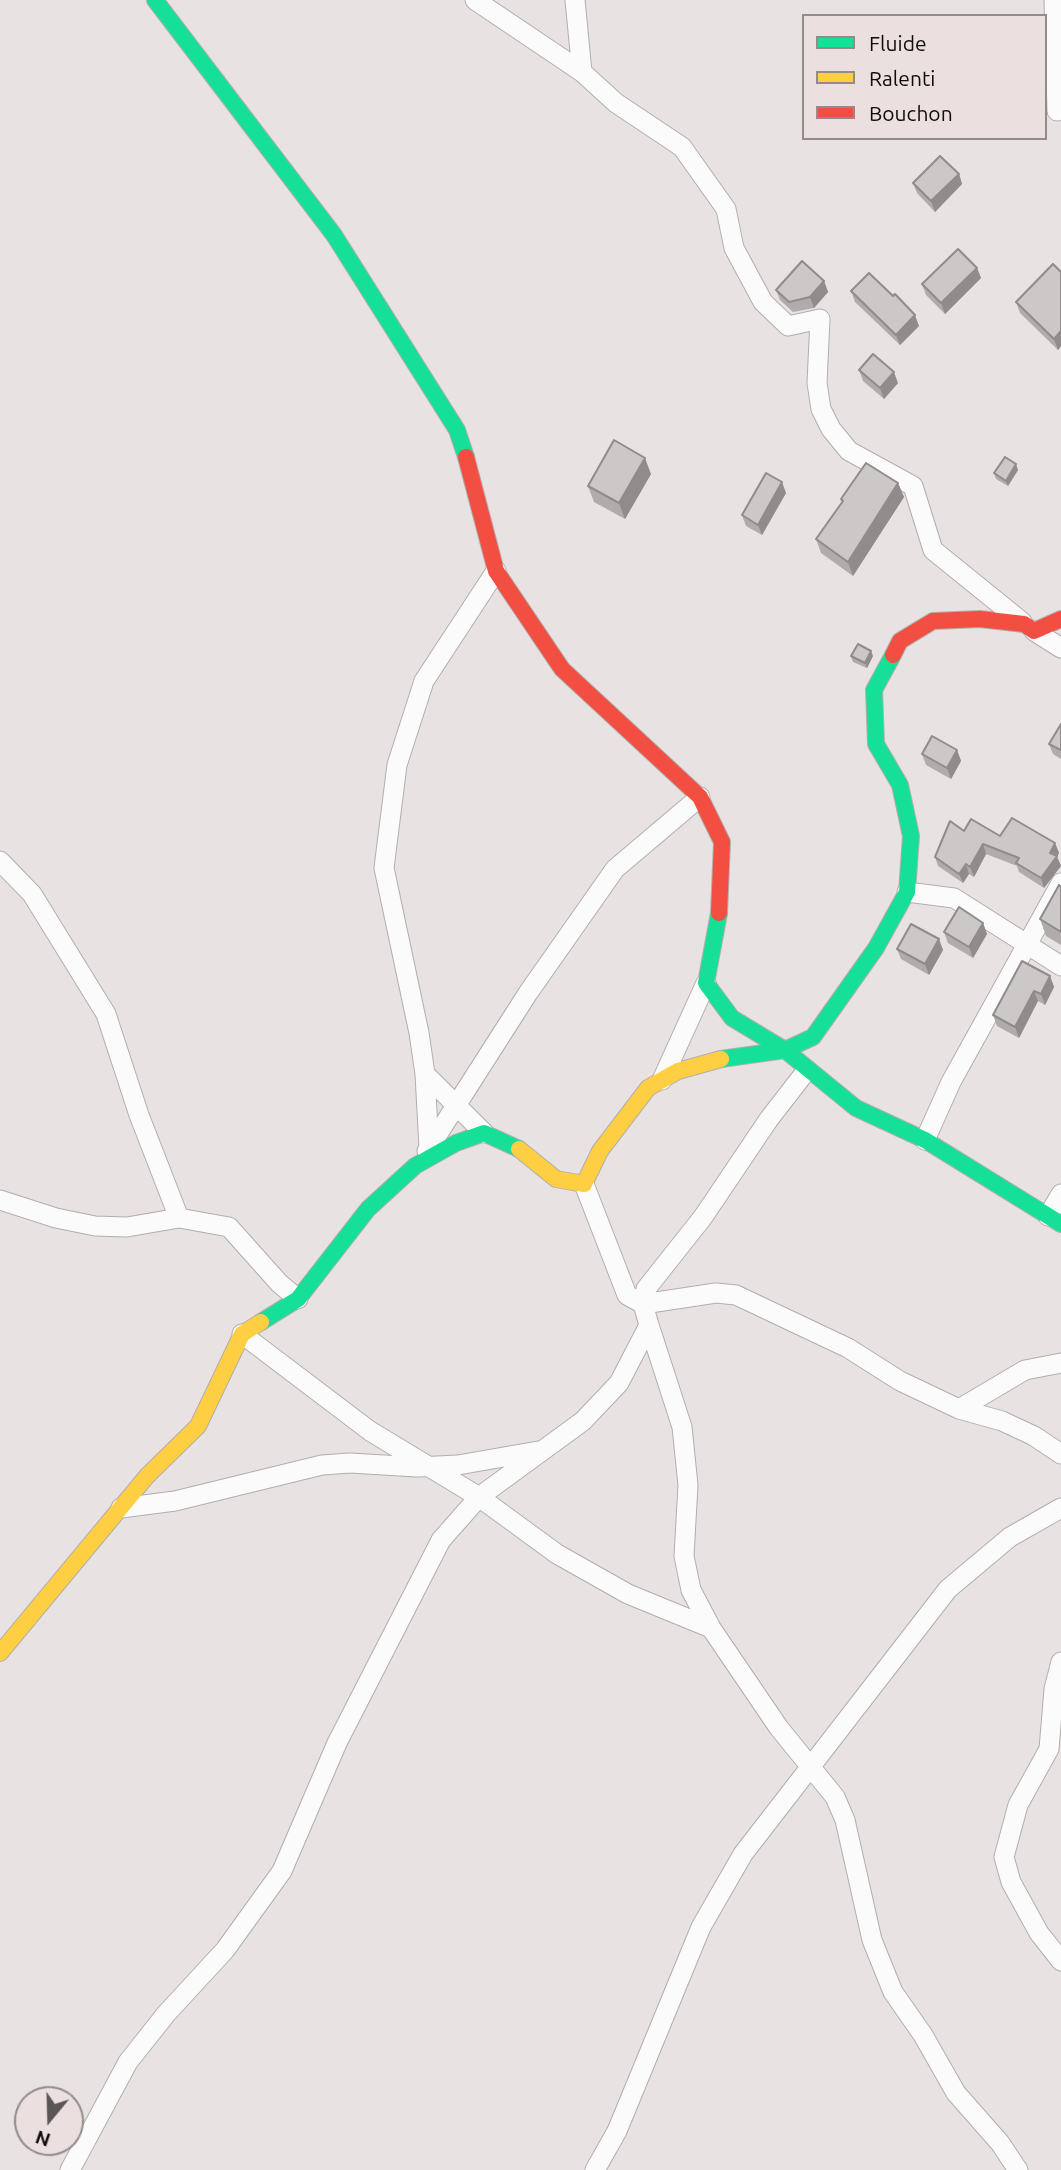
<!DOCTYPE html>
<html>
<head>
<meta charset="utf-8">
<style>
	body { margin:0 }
	#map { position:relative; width:1061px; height:2170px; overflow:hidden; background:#e8e2e2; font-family:Ubuntu,sans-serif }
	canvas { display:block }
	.legend { position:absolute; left:802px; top:14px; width:245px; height:126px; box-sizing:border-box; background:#ebe0df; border:2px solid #938b8b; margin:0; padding:9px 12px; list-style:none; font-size:21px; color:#100c0c }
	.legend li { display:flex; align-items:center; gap:14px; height:35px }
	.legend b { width:35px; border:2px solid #938b8b }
	.north { position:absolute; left:14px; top:2086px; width:70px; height:70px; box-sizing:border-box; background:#ebe0df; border:2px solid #938b8b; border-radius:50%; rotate:199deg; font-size:19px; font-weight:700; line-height:28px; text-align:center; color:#100c0c }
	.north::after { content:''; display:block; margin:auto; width:24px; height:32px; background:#5c5757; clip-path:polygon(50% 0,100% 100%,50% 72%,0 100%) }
</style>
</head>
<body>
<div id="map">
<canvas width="1061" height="2170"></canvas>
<ul class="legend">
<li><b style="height:9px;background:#16e098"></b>Fluide</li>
<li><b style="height:9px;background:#ffcf43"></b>Ralenti</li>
<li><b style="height:9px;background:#f24e42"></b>Bouchon</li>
</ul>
<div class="north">N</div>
</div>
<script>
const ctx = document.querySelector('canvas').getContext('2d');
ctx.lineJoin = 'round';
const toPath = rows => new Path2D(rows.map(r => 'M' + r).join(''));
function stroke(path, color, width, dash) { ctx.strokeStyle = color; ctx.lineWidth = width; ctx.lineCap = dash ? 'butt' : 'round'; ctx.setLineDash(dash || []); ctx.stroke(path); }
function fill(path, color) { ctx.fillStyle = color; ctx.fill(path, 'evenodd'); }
const street = toPath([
	[475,0,582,72,616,103,682,147,726,209,734,248,763,302,788,326,820,319,817,383,821,409,831,429,849,451,913,486,933,550,1022,622],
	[575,0,582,72],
	[1054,0,1057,111],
	[1034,631,1061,648],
	[0,861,32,894,106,1014,139,1115,179,1218],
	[907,892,954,898,1061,966],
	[807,1070,769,1119,703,1217,646,1289,643,1304,649,1325,682,1427,688,1485,684,1556,691,1590,711,1628,779,1728,835,1797,845,1820,872,1940,893,1992,923,2035,956,2093,1000,2143,1018,2170],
	[425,1074,484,1133],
	[662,1080,706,983],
	[925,1140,951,1082,1061,883],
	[429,1148,425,1074,419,1033,384,868,397,765,424,681,496,571],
	[427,1151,528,993,615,869,700,797],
	[584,1184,627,1295,643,1304,716,1293,736,1295,848,1348,900,1381,959,1409,1002,1421,1034,1436,1061,1454],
	[0,1200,56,1218,95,1226,127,1227,179,1218,229,1227,279,1283,298,1299],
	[1048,1216,1061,1194],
	[242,1334,370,1431,479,1497,557,1554,628,1594,711,1628],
	[959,1409,1025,1370,1061,1363],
	[121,1508,175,1501,322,1465,350,1463,417,1467,458,1465,538,1451],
	[1061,1662,1054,1689,1049,1749,1018,1805,1004,1857,1011,1882,1039,1933,1061,1961],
	[70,2170,128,2062,166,2014,225,1950,282,1871,337,1743,441,1540,479,1497,583,1421,619,1383,649,1325],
	[595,2170,617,2131,701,1927,743,1854,948,1589,1010,1537,1061,1508]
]);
const fast = toPath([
	[155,0,334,235,457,430,466,457],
	[719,913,706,983,732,1018,785,1050,856,1108,925,1140,1061,1224],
	[721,1059,785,1050,813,1037,876,948,907,892,911,836,900,785,876,744,874,690,893,655],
	[261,1322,298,1299,368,1209,415,1166,456,1143,484,1133,519,1149]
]);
const slow = toPath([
	[519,1149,556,1179,584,1184,600,1151,648,1088,678,1071,721,1059],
	[0,1653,147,1476,198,1426,242,1334,261,1322]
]);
const jam = toPath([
	[466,457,496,571,562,669,700,797,722,842,719,913],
	[893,655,900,641,933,621,980,619,1024,624,1034,631,1061,619]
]);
stroke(street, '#b2aeae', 21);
stroke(fast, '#b2aeae', 18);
stroke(slow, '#b2aeae', 18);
stroke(jam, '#b2aeae', 18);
stroke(street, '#fcfbfb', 19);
stroke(fast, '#16e098', 16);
stroke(slow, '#ffcf43', 16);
stroke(jam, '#f24e42', 16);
fill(toPath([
	[959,174,962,184,935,212,917,193,913,183],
	[977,268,981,278,945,314,926,295,922,284],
	[1061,272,1061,346,1058,350,1020,313,1016,302],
	[824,281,828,292,814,308,793,312,780,300,776,290],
	[851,291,919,326,900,345,855,302],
	[859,370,898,383,884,399,863,381],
	[1018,470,1008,486,996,479,994,473],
	[651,474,625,519,594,502,588,486],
	[898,483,904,497,853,576,821,553,816,539,842,502,841,499],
	[786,493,762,535,746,526,742,515],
	[851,656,873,656,867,668,853,662],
	[1061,724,1061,759,1053,754,1049,744],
	[957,750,961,761,951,779,926,765,922,754],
	[964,831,1055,843,1059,853,1057,856,1061,866,1044,888,1019,872,1017,866,986,854,974,877,969,874,963,883,938,866,935,857],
	[1061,887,1061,945,1046,936,1040,919],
	[983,923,987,934,973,958,948,943,944,932],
	[897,949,943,950,929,975,901,959],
	[1050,976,1054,987,1045,1005,1038,1001,1019,1038,997,1026,993,1015]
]), '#b0acac');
fill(toPath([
	[959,174,962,184,935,212,931,201],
	[977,268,981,278,945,314,941,303],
	[824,281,828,292,814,308,810,297],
	[915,315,919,326,900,345,896,335],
	[1061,331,1061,346,1058,350,1054,339],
	[894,372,898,383,884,399,880,388],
	[645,458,651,474,625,519,619,503],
	[1016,464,1018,470,1008,486,1006,481],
	[782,482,786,493,762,535,758,525],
	[898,483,904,497,853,576,848,562],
	[871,651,873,656,867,668,865,663],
	[957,750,961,761,951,779,947,768],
	[1055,843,1059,853,1057,857,1061,866,1044,888,1041,878,1050,853],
	[983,844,986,854,974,877,970,867],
	[966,864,969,874,963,883,959,874],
	[983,923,987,934,973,958,969,947],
	[939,939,943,950,929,975,925,964],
	[1050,976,1054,987,1045,1005,1041,994],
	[1034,991,1038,1001,1019,1038,1015,1027]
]), '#908c8c');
const building = toPath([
	[940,156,959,174,931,201,913,183,940,156],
	[958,249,977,268,941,303,922,284,958,249],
	[802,261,824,281,810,297,789,302,776,290,802,261],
	[1053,264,1061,272,1061,331,1054,339,1016,302,1053,264],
	[869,273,893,296,895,294,915,315,896,335,851,291,869,273],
	[873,354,894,372,880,388,859,370,873,354],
	[614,440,645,458,619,503,588,486,614,440],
	[1005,457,1016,464,1006,481,994,473,1005,457],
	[866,463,898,483,848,562,816,539,843,501,841,499,866,463],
	[766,473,782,482,758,525,742,515,766,473],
	[858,644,871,651,865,663,851,656,858,644],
	[1061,724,1061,750,1049,744,1061,724],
	[932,736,957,750,947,768,922,754,932,736],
	[1012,818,1055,843,1050,853,1057,856,1041,878,1016,863,1019,858,983,844,970,867,966,864,959,874,935,857,950,821,964,831,971,819,1000,836,1012,818],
	[1059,885,1061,887,1061,932,1040,919,1059,885],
	[959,907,983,923,969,947,944,932,959,907],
	[911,924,939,939,925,964,897,949,911,924],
	[1022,961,1050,976,1041,994,1034,991,1015,1027,993,1015,1022,961]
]);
fill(building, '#cdc8c8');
stroke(building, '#908c8c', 2);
</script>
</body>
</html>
